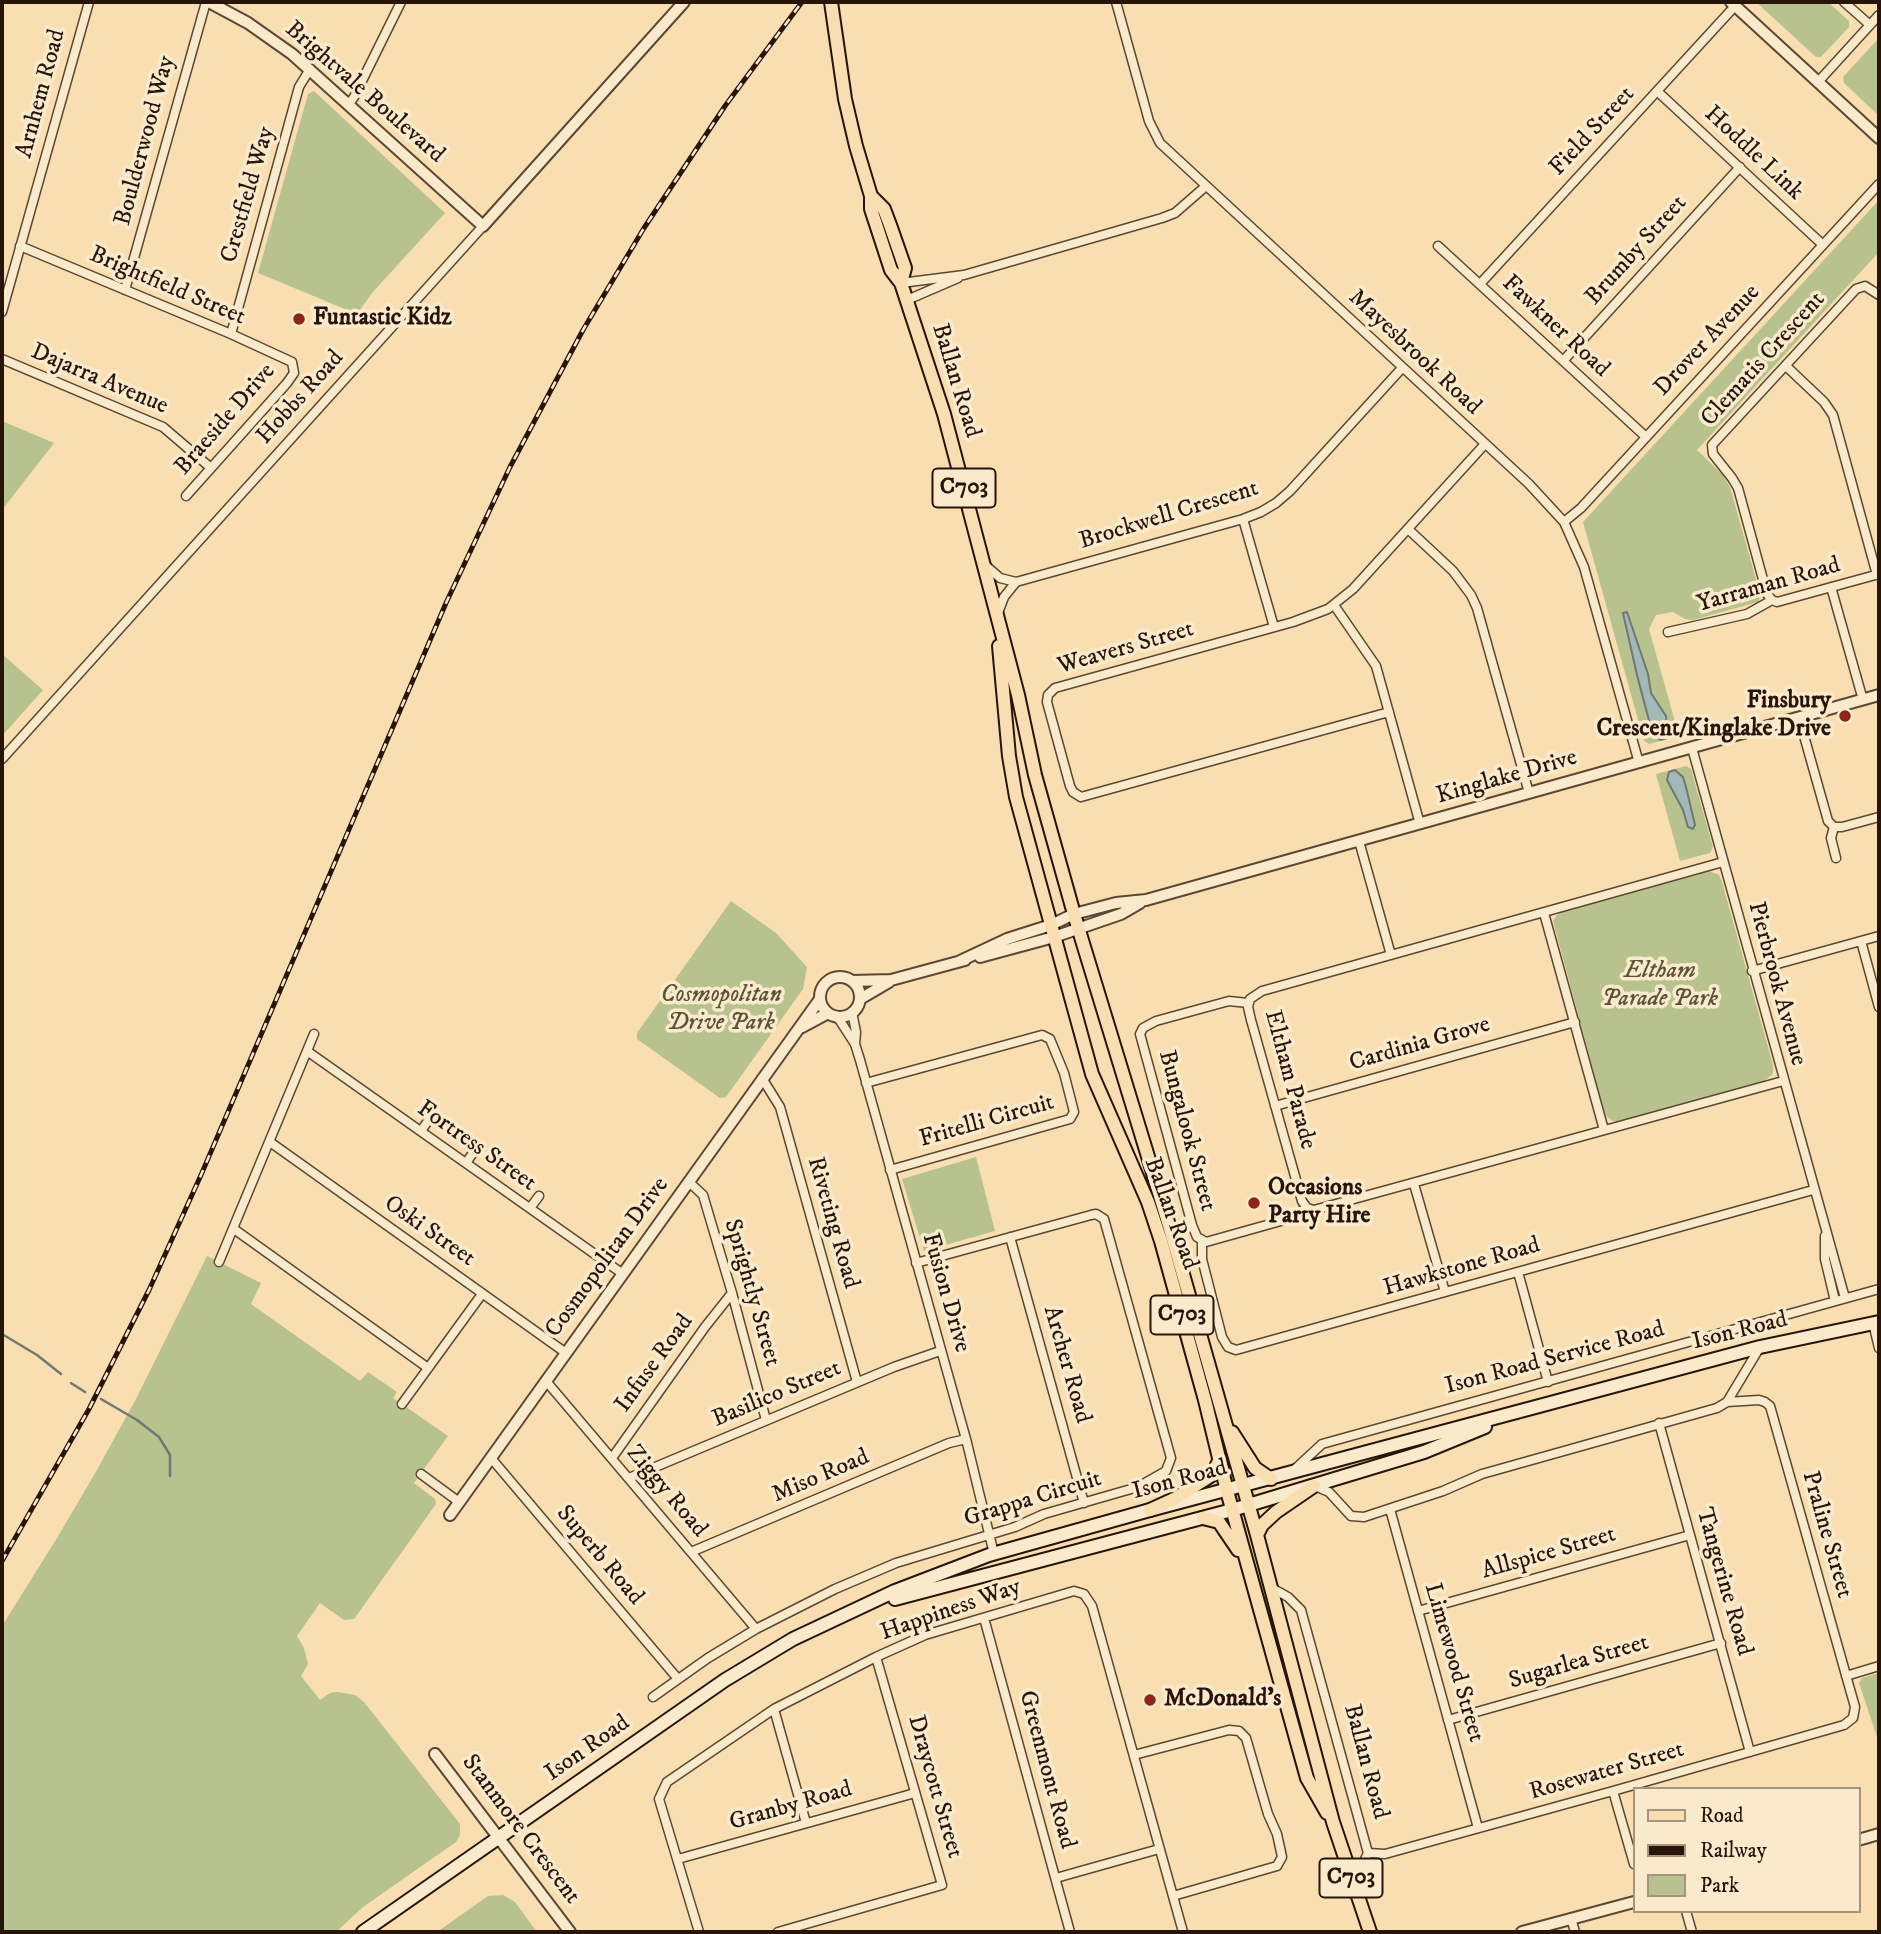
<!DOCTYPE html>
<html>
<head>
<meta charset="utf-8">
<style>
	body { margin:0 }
	#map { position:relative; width:1881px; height:1934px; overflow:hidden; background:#f8deb0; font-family:"IM FELL DW Pica",serif }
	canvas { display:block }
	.frame { position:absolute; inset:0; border:4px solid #27150a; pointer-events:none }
	.legend { position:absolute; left:1633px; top:1787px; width:228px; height:126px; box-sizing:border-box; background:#faeacc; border:2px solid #a6957e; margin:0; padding:9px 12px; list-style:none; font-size:21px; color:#27150a }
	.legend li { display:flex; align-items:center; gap:14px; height:35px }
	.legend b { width:35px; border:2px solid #a6957e }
</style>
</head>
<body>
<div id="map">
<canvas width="1881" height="1934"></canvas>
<div class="frame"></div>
<ul class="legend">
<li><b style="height:9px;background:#f8deb0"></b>Road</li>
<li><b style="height:9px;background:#27150a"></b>Railway</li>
<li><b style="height:19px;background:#b8c28f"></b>Park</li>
</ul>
</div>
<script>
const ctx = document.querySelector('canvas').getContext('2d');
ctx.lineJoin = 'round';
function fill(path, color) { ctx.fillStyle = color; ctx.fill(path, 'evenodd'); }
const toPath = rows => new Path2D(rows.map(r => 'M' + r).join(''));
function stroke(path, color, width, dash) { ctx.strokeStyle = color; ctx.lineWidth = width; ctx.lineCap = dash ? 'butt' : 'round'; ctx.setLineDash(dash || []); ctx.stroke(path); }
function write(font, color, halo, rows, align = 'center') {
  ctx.font = font + ' "IM FELL DW Pica",serif'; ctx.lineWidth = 7; ctx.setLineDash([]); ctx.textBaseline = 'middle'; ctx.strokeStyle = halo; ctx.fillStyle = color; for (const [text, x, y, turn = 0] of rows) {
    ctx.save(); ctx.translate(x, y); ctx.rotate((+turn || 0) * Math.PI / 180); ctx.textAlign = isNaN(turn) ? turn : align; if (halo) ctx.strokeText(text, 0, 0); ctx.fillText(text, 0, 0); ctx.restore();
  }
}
fill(toPath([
	[1756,2,1828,2,1849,21,1849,27,1821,57,1816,57],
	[1879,38,1879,116,1844,83,1843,77],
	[314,91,445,213,372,293,357,314,258,273,308,94],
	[1879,200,1879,252,1697,450,1723,475,1730,487,1761,597,1758,602,1693,620,1685,619,1673,612,1656,615,1649,629,1679,736,1649,744,1644,741,1583,522],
	[2,421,54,443,2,510],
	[2,654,43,690,2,736],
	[1686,766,1691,769,1713,847,1710,853,1680,861,1656,774],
	[1709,871,1719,875,1722,882,1773,1065,1773,1074,1764,1081,1621,1121,1613,1121,1607,1117,1604,1111,1553,921,1557,915,1563,912],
	[731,901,776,933,807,967,803,989,726,1097,720,1098,637,1039,637,1033],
	[976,1157,995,1231,924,1251,902,1179],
	[207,1256,261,1283,251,1304,360,1381,368,1372,397,1392,393,1398,448,1436,414,1483,435,1499,436,1504,354,1619,344,1620,320,1603,297,1636,304,1648,308,1664,301,1676,320,1700,330,1693,338,1692,355,1695,364,1702,460,1824,460,1835,456,1842,363,1907,336,1932,2,1932,2,1626,57,1538,97,1470,137,1397],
	[1879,1673,1879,1743,1859,1683,1862,1678],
	[503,1895,515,1902,537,1932,437,1932,488,1896]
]), '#b8c28f');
const water = toPath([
	[1627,612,1648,674,1651,693,1666,716,1667,738,1660,740,1651,728,1637,675,1623,613,1627,612],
	[1675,770,1683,777,1686,787,1695,825,1693,829,1688,827,1683,810,1667,780,1669,772,1675,770]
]);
fill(water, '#a3b9b7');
stroke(water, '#717772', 2);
stroke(toPath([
	[2,1334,37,1355,61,1374],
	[71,1383,85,1392],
	[101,1399,137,1420,159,1437,170,1455,170,1476]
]), '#717772', 2.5);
const minor = toPath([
	[1116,2,1149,121,1160,143,1529,484,1564,522,1584,567,1639,763],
	[1844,2,1870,25],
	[1818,82,1879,15],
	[1657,91,1823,245],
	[349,104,354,97,401,2],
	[20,246,231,334,292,362,294,373,287,383,186,496],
	[1438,246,1646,437],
	[901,283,964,275,1162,218,1175,213,1206,186],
	[1480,284,1735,6],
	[125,290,206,2],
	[907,300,958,278],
	[2,312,89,2],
	[231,334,299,87,310,69],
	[2,359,163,427,211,468],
	[1563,361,1740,167],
	[1786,366,1824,402,1833,415,1877,575],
	[1243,519,1274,627],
	[1564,522,1581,508,1879,184],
	[1408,529,1453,571,1471,595,1477,608,1529,793],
	[985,565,1000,578,1016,582,1243,519,1261,512,1276,503,1290,491,1402,368],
	[1831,587,1863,700],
	[1772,600,1767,594,1738,488,1732,478,1713,454,1712,445,1856,289,1865,286,1879,295],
	[1334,605,1376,666,1420,824],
	[998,613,1004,597,1016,582],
	[1668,632,1747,614,1772,600,1777,602,1879,574],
	[1389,712,1081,797,1073,792,1070,786,1047,702,1048,695,1055,688,1293,622,1328,609,1353,589,1485,444],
	[1799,718,1828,821,1834,827,1842,827,1879,817],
	[1692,748,1845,1298],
	[2,759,483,226],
	[1834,827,1831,838,1836,858],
	[1359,841,1391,955],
	[1723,862,1262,991,1250,999,1248,1007,1251,1020,1302,1201,1307,1208,1314,1210,1783,1081],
	[1544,913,1604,1130],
	[1861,941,1879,1007],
	[1752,971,1879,936],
	[1248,1003,1229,1001,1156,1021,1143,1028,1140,1034,1192,1225,1197,1237,1206,1242,1288,1219,1307,1208],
	[852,1012,856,1032,855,1044],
	[837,1016,855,1044,860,1060,966,1439,994,1554],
	[307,1051,623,1274],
	[762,1078,780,1107,857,1382],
	[866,1083,1042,1035,1050,1039,1064,1073,1074,1112,1070,1119,890,1170],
	[1275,1106,1575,1022],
	[421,1131,430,1118],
	[270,1142,566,1353],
	[466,1163,475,1150],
	[689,1182,703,1195,732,1293,766,1420],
	[1414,1184,1445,1292],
	[530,1208,539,1196],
	[234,1229,428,1368],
	[1825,1236,1825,1259,1835,1301],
	[1010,1237,1084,1503],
	[1202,1241,1202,1259,1222,1337,1228,1347,1236,1350,1813,1190],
	[219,1262,314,1034],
	[1518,1272,1548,1382],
	[1873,1323,1879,1348],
	[546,1381,756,1629],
	[402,1404,482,1294],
	[1659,1423,1750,1752],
	[491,1458,678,1679],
	[612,1458,705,1327,732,1293],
	[1294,1470,1322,1444,1879,1289],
	[421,1474,459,1502],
	[629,1478,894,1367,940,1351],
	[1315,1486,1329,1492,1351,1516,1364,1517,1443,1491,1482,1474,1717,1408,1727,1402,1760,1347],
	[1390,1509,1478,1828],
	[691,1552,949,1443,966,1439],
	[1270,1587,1288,1597,1301,1610,1368,1853,1363,1864,1350,1877],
	[1418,1611,1690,1535],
	[984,1618,1070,1932],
	[1846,1676,1879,1666],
	[653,1697,708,1658,756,1629,835,1589,896,1563,1015,1527,1044,1514,1138,1487,1166,1471,1171,1458,1104,1219,1096,1214,1091,1215,916,1263],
	[774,1709,806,1823],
	[1448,1720,1721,1643],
	[1134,1755,1229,1730,1239,1731,1246,1738,1268,1814,1277,1834,1282,1857,1277,1866,1173,1896],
	[1613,1791,1634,1864],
	[1368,1853,1385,1854,1613,1791,1844,1725,1853,1718,1855,1707,1770,1406,1765,1402,1759,1400,1727,1402],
	[678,1859,915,1793],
	[1056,1878,1159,1849],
	[1686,1911,1692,1932],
	[1571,1918,1575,1932],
	[699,1932,659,1799,667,1782,774,1709,876,1657,925,1635,1074,1591,1084,1594,1092,1606,1183,1932],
	[778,1932,942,1885,876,1657]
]);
const tertiary = toPath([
	[209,2,248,23,292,54,483,226,684,2],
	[1731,2,1879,138],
	[980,957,1054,937,1121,914,1140,903],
	[960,961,1007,939,1051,925,1074,914,1116,903,1146,900,1879,695],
	'820 997a20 20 0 1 1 40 0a20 20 0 1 1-40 0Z',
	[852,981,891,980,965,960],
	[860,999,889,982],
	[802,1027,828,1013],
	[450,1515,820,999],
	[435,1754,570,1932],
	[1858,1840,1879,1834],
	[1522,1932,1634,1902]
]);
const secondary = toPath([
	[895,1599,1232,1510,1424,1452,1485,1427],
	[363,1932,725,1680,793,1639,895,1591,989,1555,1150,1510,1760,1347,1879,1322]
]);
const primary = toPath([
	[831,2,845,99,856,146,871,196,871,209,891,270,901,283,944,414,1018,695,1035,775,1074,914,1171,1232,1257,1535,1333,1822,1370,1932],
	[871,196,884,209,890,225,905,268,901,283],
	[999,646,1009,756,1016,797,1092,1074,1148,1202,1161,1241,1205,1400,1227,1491,1307,1778,1327,1813],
	[1232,1432,1255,1468,1271,1479],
	[1150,1510,1174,1499,1212,1475,1219,1461],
	[1203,1518,1219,1522,1238,1550],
	[1257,1535,1262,1525,1276,1512,1314,1486]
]);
stroke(minor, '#5b4734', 11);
stroke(tertiary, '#5b4734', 14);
stroke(secondary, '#27150a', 16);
stroke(primary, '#27150a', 16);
stroke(minor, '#faeacc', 8);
stroke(tertiary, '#faeacc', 10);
stroke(secondary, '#faeacc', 12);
stroke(primary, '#f8deb0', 12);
const rail = toPath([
	[2,1561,89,1409,149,1290,201,1175,446,603,510,467,583,330,644,228,725,106,802,2]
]);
stroke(rail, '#27150a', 5);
stroke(rail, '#faeacc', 2.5, [8]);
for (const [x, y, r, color] of [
	[299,319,7,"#8f2418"],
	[1845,716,7,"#8f2418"],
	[1254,1203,7,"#8f2418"],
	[1150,1700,7,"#8f2418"]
]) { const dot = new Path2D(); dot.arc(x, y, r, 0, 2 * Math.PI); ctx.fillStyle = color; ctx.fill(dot); stroke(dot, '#faeacc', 2.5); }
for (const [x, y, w] of [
	[964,488,63],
	[1182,1315,63],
	[1351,1878,63]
]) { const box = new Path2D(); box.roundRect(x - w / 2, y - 19.5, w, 39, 5); ctx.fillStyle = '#faeacc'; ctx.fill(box); stroke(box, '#27150a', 2); }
write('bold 23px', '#27150a', null, [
	["C703",964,488],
	["C703",1182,1315],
	["C703",1351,1878]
]);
write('24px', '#27150a', '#faeacc', [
	["Brightvale Boulevard",364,93,41],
	["Arnhem Road",42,94,-75],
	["Field Street",1593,132,-47],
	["Boulderwood Way",146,141,-75],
	["Hoddle Link",1753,154,43],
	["Crestfield Way",249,195,-74],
	["Brumby Street",1637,251,-48],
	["Brightfield Street",167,287,23],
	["Fawkner Road",1555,327,43],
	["Drover Avenue",1708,341,-47],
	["Mayesbrook Road",1414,353,43],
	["Clematis Crescent",1764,360,-48],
	["Dajarra Avenue",99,380,23],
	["Ballan Road",955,381,73],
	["Hobbs Road",301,398,-48],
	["Braeside Drive",226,420,-49],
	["Brockwell Crescent",1169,516,-17],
	["Yarraman Road",1769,586,-16],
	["Weavers Street",1126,649,-16],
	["Kinglake Drive",1507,778,-16],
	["Pierbrook Avenue",1776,984,75],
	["Cardinia Grove",1420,1045,-16],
	["Eltham Parade",1289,1080,75],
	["Fritelli Circuit",987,1122,-16],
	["Bungalook Street",1186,1131,75],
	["Fortress Street",476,1147,35],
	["Ballan Road",1170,1214,70],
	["Riveting Road",832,1223,74],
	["Oski Street",429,1232,35],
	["Cosmopolitan Drive",608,1258,-54],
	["Hawkstone Road",1462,1268,-16],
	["Sprightly Street",751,1293,74],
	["Fusion Drive",945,1293,74],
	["Ison Road",1740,1332,-14],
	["Ison Road Service Road",1555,1359,-15],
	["Infuse Road",655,1364,-54],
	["Archer Road",1066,1365,74],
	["Basilico Street",777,1395,-23],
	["Miso Road",821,1477,-23],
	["Ison Road",1180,1481,-15],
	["Ziggy Road",666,1492,50],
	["Grappa Circuit",1033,1500,-17],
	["Praline Street",1826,1535,74],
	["Allspice Street",1549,1554,-16],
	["Superb Road",599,1556,50],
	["Tangerine Road",1723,1582,74],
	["Happiness Way",951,1611,-19],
	["Limewood Street",1453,1663,74],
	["Sugarlea Street",1579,1663,-16],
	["Ison Road",588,1749,-35],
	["Ballan Road",1365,1762,75],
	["Greenmont Road",1046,1770,75],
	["Rosewater Street",1607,1772,-16],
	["Draycott Street",934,1787,74],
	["Granby Road",791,1807,-16],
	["Stanmore Crescent",520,1830,53]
]);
write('bold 24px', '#27150a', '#faeacc', [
	["Funtastic Kidz",313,319],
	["Finsbury",1831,702,"right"],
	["Crescent/Kinglake Drive",1831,730,"right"],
	["Occasions",1268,1189],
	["Party Hire",1268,1217],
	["McDonald's",1164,1700]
], 'left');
write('italic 24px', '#5a5239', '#faeacc', [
	["Eltham",1660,972],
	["Parade Park",1660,1000],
	["Cosmopolitan",721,996],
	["Drive Park",721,1024]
]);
</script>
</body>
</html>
